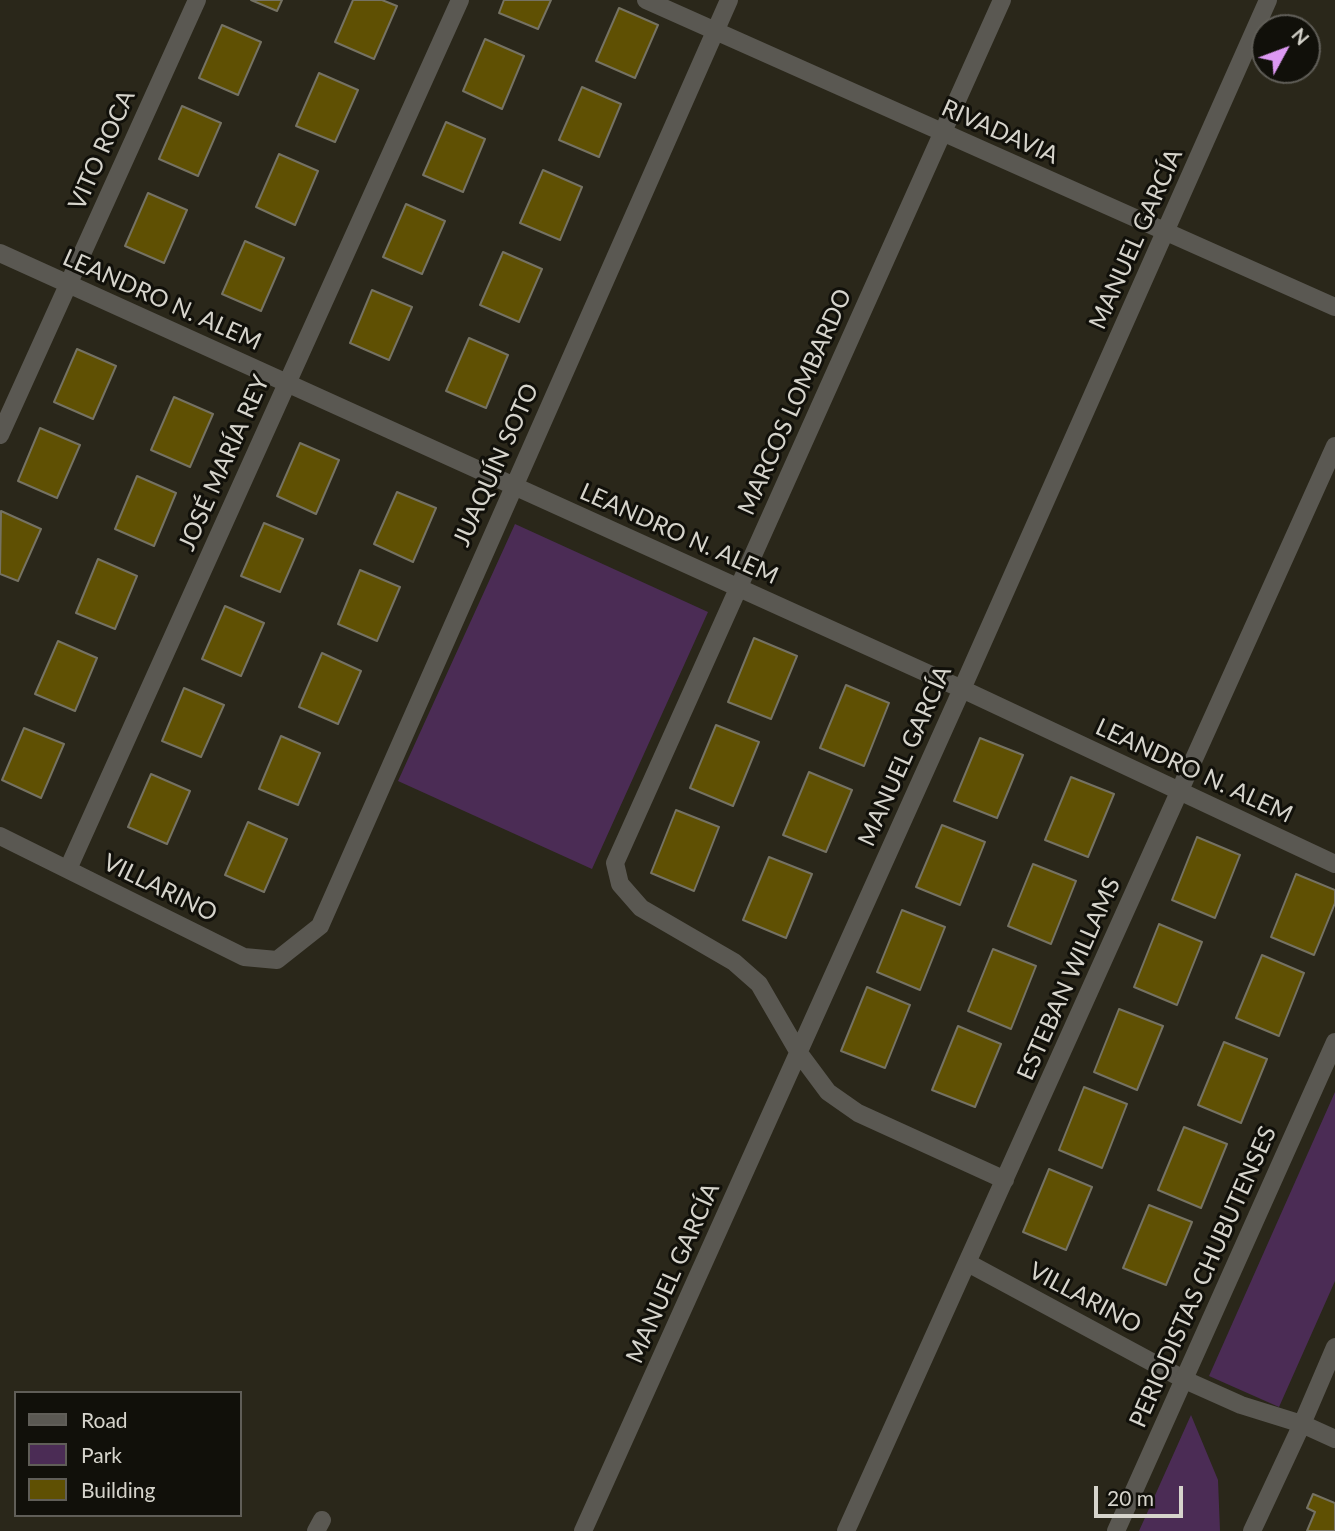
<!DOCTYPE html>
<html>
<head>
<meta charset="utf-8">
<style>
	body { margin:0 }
	#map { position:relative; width:1335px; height:1531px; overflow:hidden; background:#2a271a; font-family:Lato,sans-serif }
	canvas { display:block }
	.legend { position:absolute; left:14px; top:1391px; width:228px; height:126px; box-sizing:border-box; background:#11100a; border:2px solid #605e58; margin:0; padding:9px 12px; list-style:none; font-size:21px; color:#d6d4cc }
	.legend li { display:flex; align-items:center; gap:14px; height:35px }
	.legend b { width:35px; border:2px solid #605e58 }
	.north { position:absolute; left:1251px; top:14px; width:70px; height:70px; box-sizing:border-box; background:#11100a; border:2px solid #605e58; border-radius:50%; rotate:49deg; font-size:19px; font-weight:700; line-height:28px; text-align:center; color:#d6d4cc }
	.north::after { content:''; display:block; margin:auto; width:24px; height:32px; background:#dd99f3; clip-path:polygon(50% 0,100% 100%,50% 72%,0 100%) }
	.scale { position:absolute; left:1094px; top:1486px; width:89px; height:32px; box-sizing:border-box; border:4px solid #d6d4cc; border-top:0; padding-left:9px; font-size:21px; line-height:24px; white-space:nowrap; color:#d6d4cc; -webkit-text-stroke:5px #11100a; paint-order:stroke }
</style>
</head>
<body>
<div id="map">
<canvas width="1335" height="1531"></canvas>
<ul class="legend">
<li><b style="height:9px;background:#5a5852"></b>Road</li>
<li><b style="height:19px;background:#4b2c55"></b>Park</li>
<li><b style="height:19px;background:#5f5003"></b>Building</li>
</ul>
<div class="north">N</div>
<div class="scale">20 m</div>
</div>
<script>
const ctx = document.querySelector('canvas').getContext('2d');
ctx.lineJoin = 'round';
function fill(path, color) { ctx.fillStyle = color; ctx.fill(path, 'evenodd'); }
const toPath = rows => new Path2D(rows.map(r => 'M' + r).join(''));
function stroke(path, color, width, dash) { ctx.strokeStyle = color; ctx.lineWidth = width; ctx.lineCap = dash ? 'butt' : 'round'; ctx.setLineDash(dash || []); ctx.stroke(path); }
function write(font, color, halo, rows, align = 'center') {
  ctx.font = font + ' Lato,sans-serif'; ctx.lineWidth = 6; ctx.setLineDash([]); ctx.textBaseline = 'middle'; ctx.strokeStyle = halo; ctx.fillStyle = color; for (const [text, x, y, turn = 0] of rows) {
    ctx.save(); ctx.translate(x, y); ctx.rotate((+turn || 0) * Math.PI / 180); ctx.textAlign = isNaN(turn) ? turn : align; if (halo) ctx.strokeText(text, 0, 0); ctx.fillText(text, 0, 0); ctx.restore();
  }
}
fill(toPath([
	[515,524,708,612,592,869,398,781],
	[1335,1092,1335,1281,1279,1407,1209,1376],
	[1191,1415,1218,1480,1220,1531,1139,1531]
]), '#4b2c55');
const building = toPath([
	[251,0,282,0,277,11,251,0],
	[353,0,382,0,397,6,374,59,335,42,353,0],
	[504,0,551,0,538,29,499,13,504,0],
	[619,8,658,25,635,78,596,61,619,8],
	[222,25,261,42,238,95,199,78,222,25],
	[485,39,524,56,502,109,463,91,485,39],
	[319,73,358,90,335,142,296,126,319,73],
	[582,87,621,104,599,157,559,140,582,87],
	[182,106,221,123,198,176,159,159,182,106],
	[446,122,485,139,463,192,423,175,446,122],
	[279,154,318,171,295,225,256,207,279,154],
	[543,170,582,187,560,240,520,223,543,170],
	[148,193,187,210,164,263,125,246,148,193],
	[406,204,445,221,422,274,383,257,406,204],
	[245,241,284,258,261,311,222,294,245,241],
	[503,252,542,269,519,322,480,305,503,252],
	[372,290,412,307,389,360,350,343,372,290],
	[469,338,508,355,486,408,446,391,469,338],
	[77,349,116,366,93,419,54,402,77,349],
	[174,397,213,414,190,467,151,450,174,397],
	[40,428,80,445,57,498,18,481,40,428],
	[300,443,339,460,316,514,277,496,300,443],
	[137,476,176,493,154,546,115,529,137,476],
	[397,492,436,508,413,562,374,544,397,492],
	[1,511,41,529,18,581,0,574,1,511],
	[264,523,303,539,280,592,241,576,264,523],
	[98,559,137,576,115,629,76,613,98,559],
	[360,570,400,587,377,641,338,624,360,570],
	[225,606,264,623,241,676,202,659,225,606],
	[754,638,797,656,771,719,728,702,754,638],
	[58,641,97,658,75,711,35,694,58,641],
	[322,653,361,671,338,724,299,707,322,653],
	[846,685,889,703,864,766,820,748,846,685],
	[184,688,224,705,201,757,162,741,184,688],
	[716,725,759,742,733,806,690,788,716,725],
	[24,728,64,744,41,798,2,780,24,728],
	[281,736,320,753,298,805,259,789,281,736],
	[980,738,1023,755,997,818,954,801,980,738],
	[809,772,852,790,826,852,783,835,809,772],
	[151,774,190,791,167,844,128,827,151,774],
	[1071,777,1114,794,1088,857,1045,840,1071,777],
	[676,810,719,827,694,891,651,873,676,810],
	[248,822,287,839,264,892,225,875,248,822],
	[942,825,985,842,960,905,916,887,942,825],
	[1197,837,1240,855,1215,918,1172,900,1197,837],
	[769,857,812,874,786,938,743,920,769,857],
	[1033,864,1076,881,1051,944,1008,926,1033,864],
	[1296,874,1335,890,1335,903,1314,955,1271,937,1296,874],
	[902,910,945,927,920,990,877,972,902,910],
	[1159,924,1202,942,1177,1005,1134,987,1159,924],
	[993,949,1036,966,1011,1029,968,1011,993,949],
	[1262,955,1304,973,1279,1036,1236,1018,1262,955],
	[867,987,910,1005,885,1068,841,1051,867,987],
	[1119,1009,1163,1026,1137,1090,1094,1072,1119,1009],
	[958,1026,1001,1044,975,1107,932,1090,958,1026],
	[1224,1042,1267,1059,1241,1123,1198,1105,1224,1042],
	[1084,1087,1127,1104,1102,1168,1059,1150,1084,1087],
	[1184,1127,1227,1144,1201,1208,1158,1190,1184,1127],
	[1049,1169,1092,1187,1066,1250,1023,1232,1049,1169],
	[1149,1205,1192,1222,1166,1285,1123,1268,1149,1205],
	[1313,1494,1335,1503,1335,1531,1307,1531,1315,1512,1307,1508,1313,1494]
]);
fill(building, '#5f5003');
stroke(building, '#757263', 2);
stroke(toPath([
	[646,0,1335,307],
	[1002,0,615,863,620,884,641,908,734,962,759,984,799,1053,828,1092,858,1113,1005,1180],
	[0,253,962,689,1335,864],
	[0,435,197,0],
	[0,836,244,957,277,960,320,926,729,0],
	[68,869,460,0],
	[968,1263,1185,1380],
	[316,1531,322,1520],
	[583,1531,962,689,1268,0],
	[846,1531,1335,446]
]), '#5a5852', 18);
stroke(toPath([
	[1185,1380,1241,1405,1302,1424,1335,1439],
	[1116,1531,1335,1042],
	[1252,1531,1302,1424,1335,1347]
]), '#5a5852', 18);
write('24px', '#d6d4cc', '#11100a', [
	["RIVADAVIA",1000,132,24],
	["VITO ROCA",102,150,-66],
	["MANUEL GARCÍA",1136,239,-66],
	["LEANDRO N. ALEM",162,300,24],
	["MARCOS LOMBARDO",795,402,-66],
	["JOSÉ MARÍA REY",224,463,-66],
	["JUAQUÍN SOTO",496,465,-66],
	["LEANDRO N. ALEM",679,534,24],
	["MANUEL GARCÍA",905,756,-66],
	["LEANDRO N. ALEM",1194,771,25],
	["VILLARINO",160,888,26],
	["ESTEBAN WILLAMS",1069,979,-66],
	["MANUEL GARCÍA",673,1273,-66],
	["PERIODISTAS CHUBUTENSES",1203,1277,-66],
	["VILLARINO",1085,1298,28]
]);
</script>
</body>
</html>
